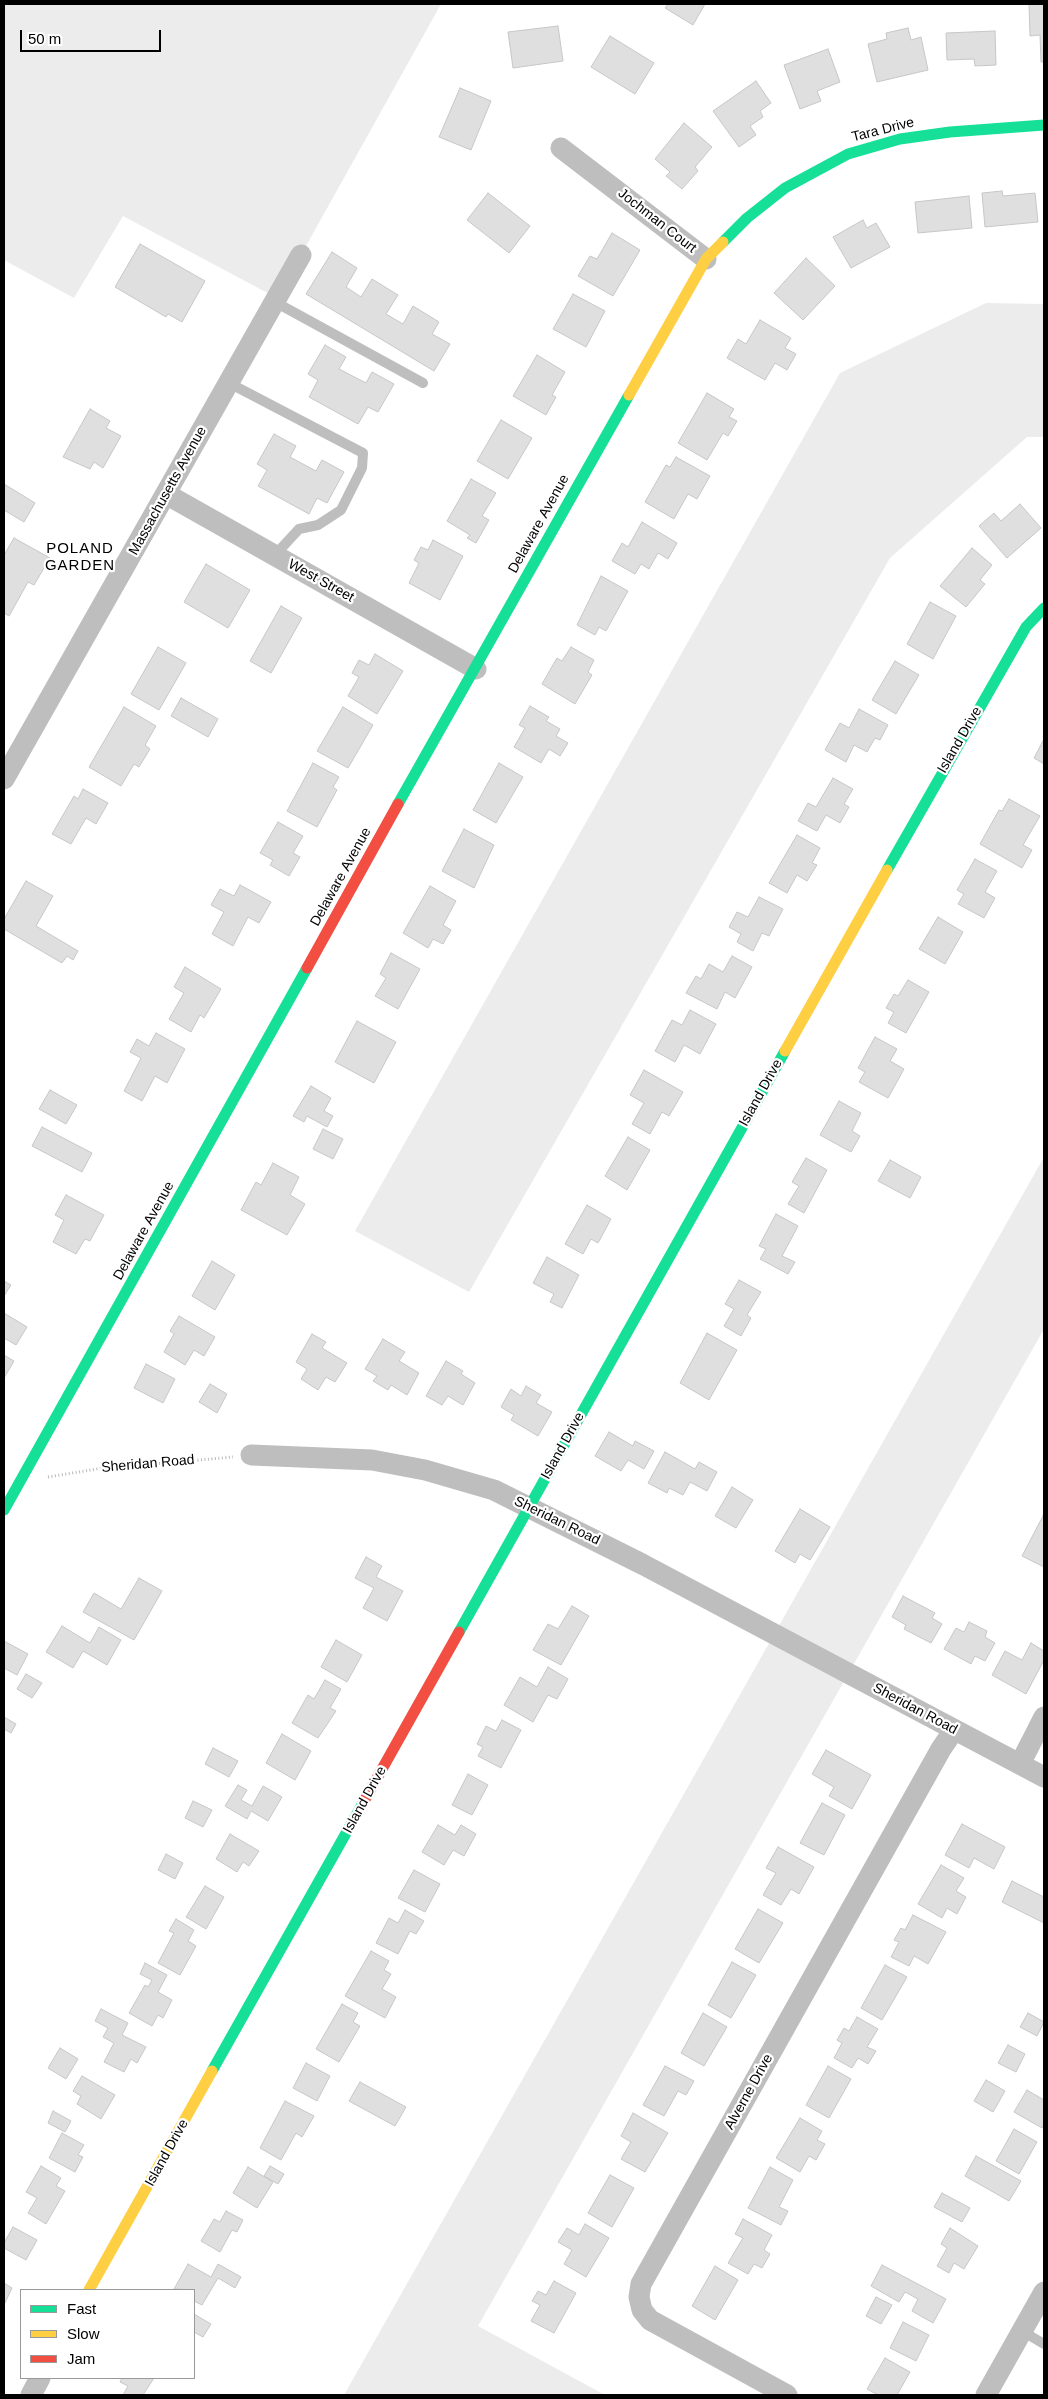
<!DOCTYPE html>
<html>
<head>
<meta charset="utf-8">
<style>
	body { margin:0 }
	#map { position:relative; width:1048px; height:2399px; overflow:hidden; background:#fff; font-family:Helvetica,sans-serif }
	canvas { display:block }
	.frame { position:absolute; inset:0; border:5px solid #000; pointer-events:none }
	.legend { position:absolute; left:20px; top:2289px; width:175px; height:90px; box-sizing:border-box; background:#fff; border:1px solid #999; margin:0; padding:6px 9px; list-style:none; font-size:15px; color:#000 }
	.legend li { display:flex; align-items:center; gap:10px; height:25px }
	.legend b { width:25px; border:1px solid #999 }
	.scale { position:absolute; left:20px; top:30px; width:141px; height:22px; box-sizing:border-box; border:2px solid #000; border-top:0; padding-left:6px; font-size:15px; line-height:18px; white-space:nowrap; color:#000; -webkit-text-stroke:4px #fff; paint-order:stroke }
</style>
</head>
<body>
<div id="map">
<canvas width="1048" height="2399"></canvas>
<div class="frame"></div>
<ul class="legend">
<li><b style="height:6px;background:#16e098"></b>Fast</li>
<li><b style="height:6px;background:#ffcf43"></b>Slow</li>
<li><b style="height:6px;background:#f24e42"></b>Jam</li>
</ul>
<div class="scale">50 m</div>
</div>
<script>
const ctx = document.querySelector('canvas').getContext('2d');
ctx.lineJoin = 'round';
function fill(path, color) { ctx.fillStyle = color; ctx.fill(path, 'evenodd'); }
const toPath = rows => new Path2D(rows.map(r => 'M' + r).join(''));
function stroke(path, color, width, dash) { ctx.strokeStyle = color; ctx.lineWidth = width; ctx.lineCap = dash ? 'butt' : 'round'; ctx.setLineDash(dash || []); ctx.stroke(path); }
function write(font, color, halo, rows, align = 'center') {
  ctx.font = font + ' Helvetica,sans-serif'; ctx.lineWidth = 4.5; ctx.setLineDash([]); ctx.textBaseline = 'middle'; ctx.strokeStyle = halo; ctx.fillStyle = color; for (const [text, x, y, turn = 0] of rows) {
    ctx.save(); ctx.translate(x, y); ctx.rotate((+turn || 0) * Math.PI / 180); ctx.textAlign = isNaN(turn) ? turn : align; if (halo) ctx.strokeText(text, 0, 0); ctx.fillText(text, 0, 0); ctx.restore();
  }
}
fill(toPath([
	[4,4,441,4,277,298,123,216,74,298,4,260],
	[986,303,1044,304,1044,437,1027,437,890,558,469,1292,355,1231,840,373],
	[1044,1157,1044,1329,478,2326,605,2395,344,2395]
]), '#ececec');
const building = toPath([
	[668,4,705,4,693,25,665,8,668,4],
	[1029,4,1044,4,1044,62,1041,62,1040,35,1030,36,1029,4],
	[558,26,563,61,513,68,508,32,558,26],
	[908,28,911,40,921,37,928,70,877,82,868,44,887,39,886,33,908,28],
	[995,31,996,65,975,66,974,59,947,60,946,33,995,31],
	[610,36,654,63,635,94,591,67,610,36],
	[828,49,840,82,817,91,821,101,800,109,784,65,828,49],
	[756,81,771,103,760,111,763,117,750,126,756,135,739,147,713,111,756,81],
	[460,88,491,101,471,150,439,137,460,88],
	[684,123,712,147,695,167,698,171,682,189,666,176,670,172,655,159,684,123],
	[1002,191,1003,196,1035,193,1038,222,985,227,982,193,1002,191],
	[488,193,530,226,509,253,467,220,488,193],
	[969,196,972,228,918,233,915,202,969,196],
	[863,220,867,228,876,223,890,247,851,268,833,237,863,220],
	[612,233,640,250,613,296,578,276,590,256,597,259,612,233],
	[140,244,205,281,182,322,168,314,166,317,115,287,140,244],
	[332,252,357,268,346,287,361,297,372,279,398,295,386,314,403,324,413,306,439,322,432,334,450,344,434,371,306,294,332,252],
	[806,258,835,286,803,320,774,293,806,258],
	[573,294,605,311,586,347,553,329,573,294],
	[760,320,791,338,785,348,796,354,787,370,775,363,765,380,727,358,738,339,746,344,760,320],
	[325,345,346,357,339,369,366,383,372,372,394,384,378,412,368,407,358,424,309,397,318,380,308,374,325,345],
	[537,355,565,372,552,395,556,397,546,415,513,396,537,355],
	[707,393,734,409,729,417,737,421,728,436,723,433,707,460,678,443,707,393],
	[90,409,110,421,106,428,121,436,103,468,94,462,90,469,63,457,90,409],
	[501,420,532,438,508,479,477,461,501,420],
	[274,434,296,446,290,457,316,471,322,460,344,472,327,503,317,498,309,514,258,486,267,470,257,464,274,434],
	[676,457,710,476,697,499,688,494,674,519,645,502,666,465,670,467,676,457],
	[471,479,496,493,482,516,489,520,476,543,467,538,470,535,447,521,471,479],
	[4,484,35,503,24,522,4,510,4,484],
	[1020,504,1041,528,1007,558,979,526,994,513,1001,521,1020,504],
	[642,522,677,543,668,559,658,553,649,569,641,564,635,574,612,561,622,543,628,547,642,522],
	[14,538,50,558,34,585,28,582,9,616,4,613,4,555,14,538],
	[433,540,463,556,440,600,409,583,419,563,414,560,421,547,428,550,433,540],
	[972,548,992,565,980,580,985,584,966,607,940,586,972,548],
	[206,564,250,590,228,628,184,602,206,564],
	[601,576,628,591,606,631,599,627,595,635,577,625,601,576],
	[930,602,956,616,933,659,907,644,930,602],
	[281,606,302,618,271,673,250,661,281,606],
	[158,647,186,663,159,710,131,694,158,647],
	[571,647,594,660,588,672,592,675,575,704,542,684,557,658,562,661,571,647],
	[375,654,403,671,377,714,348,696,359,677,352,673,359,660,369,665,375,654],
	[895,661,919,675,896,714,872,700,895,661],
	[181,698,218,719,208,737,171,716,181,698],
	[530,706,549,717,546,721,560,729,556,736,568,743,560,756,549,749,541,763,514,747,525,728,519,725,530,706],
	[124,707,156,726,145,745,150,749,139,767,134,764,121,786,89,767,124,707],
	[343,707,373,725,348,768,317,751,343,707],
	[859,709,888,725,880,740,875,738,867,752,854,745,846,762,825,750,840,723,849,728,859,709],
	[1044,739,1044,764,1034,758,1044,739],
	[313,763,339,777,333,787,337,790,317,827,287,811,313,763],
	[499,763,523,777,496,823,473,810,499,763],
	[833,778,853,789,844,804,849,807,840,823,826,815,817,831,798,821,808,803,816,807,833,778],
	[83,789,108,803,96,824,86,818,71,844,52,834,74,796,78,799,83,789],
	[1009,799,1040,816,1023,845,1032,850,1022,868,980,844,999,810,1002,811,1009,799],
	[278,822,303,836,293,853,300,857,289,876,270,865,273,860,260,853,278,822],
	[464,829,494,845,474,888,442,871,464,829],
	[797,835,820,848,812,863,817,865,807,881,797,875,787,893,769,883,797,835],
	[975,859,997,871,985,892,995,898,984,918,958,904,964,894,957,890,975,859],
	[26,881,53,896,36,926,78,951,73,960,67,956,62,963,4,929,4,919,26,881],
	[240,885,271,902,259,923,248,917,233,946,212,934,224,912,211,905,220,889,234,896,240,885],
	[430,886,456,901,443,925,451,930,443,944,433,939,428,948,403,933,430,886],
	[759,897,783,909,769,936,762,933,753,951,737,942,741,934,729,927,737,912,748,917,759,897],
	[938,917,963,932,945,964,919,949,938,917],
	[391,953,420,969,398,1009,375,996,386,978,380,974,391,953],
	[732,956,752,967,735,998,725,992,717,1009,686,993,696,976,701,979,709,964,723,972,732,956],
	[185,967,221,989,204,1018,200,1015,191,1032,169,1019,184,993,174,987,185,967],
	[908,980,929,992,906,1033,888,1023,894,1012,886,1008,894,994,898,996,908,980],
	[690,1010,716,1024,700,1054,684,1045,675,1062,655,1051,672,1020,682,1025,690,1010],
	[357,1021,396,1042,374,1083,335,1062,357,1021],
	[156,1033,185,1049,167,1083,155,1076,142,1101,124,1091,141,1058,130,1052,137,1039,149,1046,156,1033],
	[875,1037,897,1049,890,1061,904,1069,888,1098,859,1082,865,1072,858,1068,875,1037],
	[644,1070,683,1092,669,1116,662,1112,650,1134,632,1124,644,1103,630,1095,644,1070],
	[311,1086,331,1098,324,1111,333,1116,327,1127,307,1116,304,1122,293,1116,311,1086],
	[50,1090,77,1105,66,1124,39,1109,50,1090],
	[839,1101,861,1113,852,1131,860,1136,851,1152,820,1135,839,1101],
	[42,1127,92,1153,82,1172,32,1146,42,1127],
	[323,1129,343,1139,333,1159,313,1149,323,1129],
	[628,1137,650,1150,627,1190,605,1176,628,1137],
	[806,1158,827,1170,804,1213,788,1204,799,1186,792,1182,806,1158],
	[890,1160,921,1177,910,1198,878,1181,890,1160],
	[273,1163,299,1177,290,1195,305,1204,287,1235,241,1210,256,1182,261,1185,273,1163],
	[66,1195,104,1215,90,1241,85,1239,76,1254,53,1242,64,1220,55,1215,66,1195],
	[587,1205,611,1219,598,1243,591,1239,583,1254,565,1244,587,1205],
	[776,1214,798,1226,782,1256,795,1262,788,1274,760,1259,766,1249,759,1246,776,1214],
	[547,1257,579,1275,562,1308,550,1302,554,1294,533,1283,547,1257],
	[212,1261,235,1275,215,1310,192,1296,212,1261],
	[739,1280,761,1292,747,1315,751,1318,741,1336,724,1326,734,1309,725,1304,739,1280],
	[4,1281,11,1285,4,1296,4,1281],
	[4,1313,27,1327,16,1345,4,1338,4,1313],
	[179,1316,215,1337,204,1356,194,1350,185,1365,164,1352,174,1334,170,1331,179,1316],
	[707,1333,737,1350,709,1400,680,1383,707,1333],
	[312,1334,326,1342,322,1348,347,1363,335,1382,326,1377,318,1390,301,1379,307,1369,296,1362,312,1334],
	[383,1339,405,1352,399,1361,419,1373,407,1395,391,1385,388,1390,373,1381,377,1376,365,1369,383,1339],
	[4,1355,14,1361,4,1378,4,1355],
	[446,1361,463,1371,461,1374,475,1383,463,1405,448,1396,442,1405,426,1396,446,1361],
	[146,1364,175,1379,163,1403,134,1388,146,1364],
	[210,1384,227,1394,217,1413,199,1402,210,1384],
	[526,1386,541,1395,536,1403,552,1412,538,1436,511,1420,514,1415,501,1407,511,1389,521,1396,526,1386],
	[609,1432,633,1446,635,1441,654,1451,644,1469,628,1460,621,1471,595,1456,609,1432],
	[665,1452,695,1469,699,1462,717,1472,707,1491,690,1482,683,1495,669,1488,667,1493,648,1483,665,1452],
	[732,1487,753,1500,736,1528,715,1516,732,1487],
	[800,1509,830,1527,810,1560,800,1554,795,1563,775,1551,800,1509],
	[1043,1516,1044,1517,1044,1567,1022,1556,1043,1516],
	[366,1557,382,1566,376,1577,403,1591,387,1621,363,1608,374,1588,355,1578,366,1557],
	[139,1578,162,1591,134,1640,83,1612,94,1593,121,1609,139,1578],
	[903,1596,935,1613,932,1618,942,1624,931,1643,904,1629,906,1625,892,1617,903,1596],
	[572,1606,589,1616,561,1665,533,1650,548,1624,558,1629,572,1606],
	[969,1622,987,1631,985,1637,995,1643,985,1661,975,1656,971,1664,944,1649,956,1628,964,1632,969,1622],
	[62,1626,90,1643,99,1627,121,1640,107,1665,83,1651,73,1668,46,1652,62,1626],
	[336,1640,362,1655,347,1682,321,1667,336,1640],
	[4,1641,28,1654,17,1675,4,1668,4,1641],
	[1031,1643,1044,1651,1044,1660,1026,1694,992,1675,1005,1651,1022,1660,1031,1643],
	[548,1667,568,1679,557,1699,548,1695,533,1722,504,1705,520,1677,537,1687,548,1667],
	[26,1674,42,1683,32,1698,17,1689,26,1674],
	[325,1680,341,1689,330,1708,336,1711,318,1738,292,1723,308,1695,314,1699,325,1680],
	[4,1717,16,1724,11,1733,4,1729,4,1717],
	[502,1720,521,1730,501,1768,478,1756,483,1747,477,1744,486,1726,496,1731,502,1720],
	[282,1734,311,1751,295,1780,266,1763,282,1734],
	[213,1748,238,1761,229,1777,205,1764,213,1748],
	[826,1750,871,1775,852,1809,829,1796,834,1787,812,1774,826,1750],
	[468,1774,488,1785,472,1815,452,1805,468,1774],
	[238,1785,247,1790,241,1800,252,1806,263,1786,282,1797,268,1821,251,1811,247,1819,225,1806,238,1785],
	[193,1801,212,1810,203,1827,185,1818,193,1801],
	[822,1803,845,1815,824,1855,800,1843,822,1803],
	[962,1824,1005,1847,994,1869,974,1858,969,1868,945,1855,962,1824],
	[438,1825,455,1835,461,1825,476,1834,464,1856,453,1850,444,1865,422,1852,438,1825],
	[230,1834,259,1851,249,1866,243,1862,237,1872,216,1859,230,1834],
	[778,1847,814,1867,799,1894,791,1889,781,1905,763,1895,776,1873,766,1868,778,1847],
	[166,1854,183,1863,175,1879,158,1870,166,1854],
	[941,1865,964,1878,956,1891,966,1897,957,1914,947,1908,942,1918,918,1904,941,1865],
	[414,1870,440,1884,425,1912,398,1898,414,1870],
	[1012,1881,1044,1897,1044,1923,1002,1902,1012,1881],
	[205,1886,224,1897,206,1929,186,1917,205,1886],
	[758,1909,783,1923,759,1963,735,1949,758,1909],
	[405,1910,424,1921,416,1934,410,1931,398,1954,376,1943,389,1918,398,1923,405,1910],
	[913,1915,946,1932,928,1964,914,1956,909,1966,891,1957,899,1942,894,1940,901,1928,905,1930,913,1915],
	[176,1919,194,1930,188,1941,196,1946,180,1975,158,1963,174,1933,169,1931,176,1919],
	[371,1951,389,1961,384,1970,391,1974,382,1989,396,1997,385,2018,345,1996,371,1951],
	[732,1962,756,1975,731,2018,708,2005,732,1962],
	[145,1963,167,1975,158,1992,172,2000,163,2018,158,2015,152,2026,129,2013,145,1985,148,1987,152,1980,140,1974,145,1963],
	[885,1965,907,1977,882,2020,861,2008,885,1965],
	[342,2004,358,2013,353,2022,360,2026,339,2062,316,2049,342,2004],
	[101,2009,128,2023,122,2035,146,2047,137,2063,131,2059,124,2072,104,2062,114,2043,103,2037,108,2028,95,2021,101,2009],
	[703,2013,727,2027,704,2066,681,2053,703,2013],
	[1028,2013,1044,2022,1037,2036,1020,2027,1028,2013],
	[857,2017,878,2029,867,2047,876,2051,868,2064,858,2058,852,2068,834,2058,842,2043,837,2040,844,2028,849,2031,857,2017],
	[1008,2045,1025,2054,1016,2072,998,2063,1008,2045],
	[60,2048,78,2059,66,2079,48,2068,60,2048],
	[306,2063,330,2076,317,2101,293,2088,306,2063],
	[665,2066,694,2081,686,2095,678,2091,664,2116,643,2105,665,2066],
	[828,2066,851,2079,829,2118,806,2105,828,2066],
	[82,2076,115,2095,101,2119,77,2104,81,2096,73,2091,82,2076],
	[986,2080,1005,2091,993,2112,974,2101,986,2080],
	[360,2082,406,2107,395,2126,349,2101,360,2082],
	[1027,2090,1044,2100,1044,2124,1042,2128,1014,2112,1027,2090],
	[285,2101,314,2116,302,2137,296,2133,281,2160,260,2148,285,2101],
	[53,2111,71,2121,65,2132,48,2123,53,2111],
	[633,2113,668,2133,645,2172,621,2159,631,2142,621,2136,633,2113],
	[800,2118,822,2131,817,2140,825,2144,816,2160,809,2156,800,2172,776,2158,800,2118],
	[1014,2129,1037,2142,1019,2174,996,2161,1014,2129],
	[62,2133,84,2145,78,2155,83,2157,75,2172,49,2158,62,2133],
	[976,2156,1021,2181,1009,2201,965,2176,976,2156],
	[41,2166,61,2178,56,2186,65,2191,46,2224,28,2213,37,2198,26,2192,41,2166],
	[270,2166,284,2174,278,2184,264,2176,270,2166],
	[248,2167,273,2182,257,2208,233,2193,248,2167],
	[770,2167,793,2180,779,2207,788,2211,781,2225,748,2208,770,2167],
	[610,2175,634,2188,612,2227,588,2213,610,2175],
	[942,2193,970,2208,962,2222,934,2207,942,2193],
	[226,2211,243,2220,237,2232,232,2230,220,2252,201,2241,214,2219,220,2222,226,2211],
	[743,2219,772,2235,764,2250,770,2254,762,2268,754,2264,748,2274,728,2263,743,2238,735,2234,743,2219],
	[585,2224,609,2238,586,2277,564,2264,572,2250,558,2242,567,2228,579,2235,585,2224],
	[13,2227,37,2240,26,2260,4,2248,4,2243,13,2227],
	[950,2228,978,2246,964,2269,954,2263,949,2273,937,2266,947,2248,941,2244,950,2228],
	[188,2264,211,2277,218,2264,241,2277,235,2288,218,2278,202,2305,194,2301,194,2290,174,2289,188,2264],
	[882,2265,946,2299,933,2323,912,2311,918,2299,905,2292,899,2302,871,2286,882,2265],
	[715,2266,738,2280,715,2320,692,2306,715,2266],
	[554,2281,576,2293,554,2333,531,2321,540,2305,532,2301,538,2291,546,2295,554,2281],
	[4,2283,12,2288,4,2305,4,2283],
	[876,2297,892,2305,881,2324,866,2316,876,2297],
	[194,2314,211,2324,203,2337,194,2332,194,2314],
	[903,2322,929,2335,916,2361,890,2348,903,2322],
	[885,2358,910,2372,897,2395,878,2395,867,2389,885,2358],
	[122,2378,154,2378,143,2395,123,2395,128,2386,120,2382,122,2378]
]);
fill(building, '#dfdfdf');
stroke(building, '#c7c7c7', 1);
stroke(toPath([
	[48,1477,97,1469,233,1457]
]), '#b9b9b9', 3, [1, 2.5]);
stroke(toPath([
	[275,302,423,383],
	[229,383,363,453,362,468,341,510,318,525,299,529,275,555],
	[1022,2331,1044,2344]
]), '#bebebe', 10);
stroke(toPath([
	[561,148,706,259],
	[166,494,476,669],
	[4,779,301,255],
	[251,1455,372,1460,425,1470,494,1490,642,1564,1044,1777],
	[1020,1764,1044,1717],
	[31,2395,40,2378],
	[787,2395,650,2320,642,2310,639,2297,641,2284,941,1749,954,1730],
	[986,2395,1044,2292]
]), '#bebebe', 21);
stroke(toPath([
	[723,242,747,218,785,188,848,154,900,139,950,132,1044,125],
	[398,804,629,395],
	[887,870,1026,627,1044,608],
	[4,1510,307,968],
	[459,1632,785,1051],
	[212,2071,363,1803]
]), '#16e098', 11);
stroke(toPath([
	[629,395,706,259,723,242],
	[785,1051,887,870],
	[89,2290,212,2071]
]), '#ffcf43', 11);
stroke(toPath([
	[307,968,398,804],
	[363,1803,459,1632]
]), '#f24e42', 11);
write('14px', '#000', '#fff', [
	["Tara Drive",883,130,-14],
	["Jochman Court",657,221,38],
	["Massachusetts Avenue",168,491,-61],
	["Delaware Avenue",539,524,-61],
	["West Street",321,581,29],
	["Island Drive",960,740,-60],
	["Delaware Avenue",341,877,-61],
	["Island Drive",761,1093,-61],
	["Delaware Avenue",144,1231,-61],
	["Island Drive",563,1446,-61],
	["Sheridan Road",148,1464,-5],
	["Sheridan Road",557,1521,26],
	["Sheridan Road",915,1709,28],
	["Island Drive",365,1800,-61],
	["Alverne Drive",749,2092,-61],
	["Island Drive",167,2153,-61]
]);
ctx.letterSpacing = '1px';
write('15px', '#000', '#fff', [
	["POLAND",80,549],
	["GARDEN",80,566]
]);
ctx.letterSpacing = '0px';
</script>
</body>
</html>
